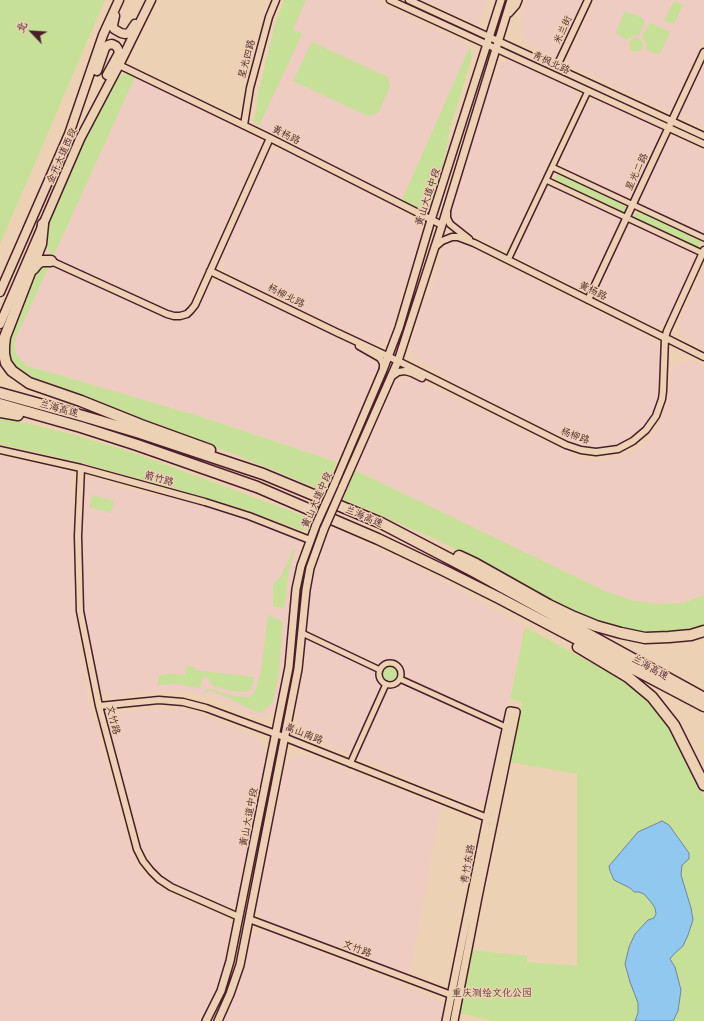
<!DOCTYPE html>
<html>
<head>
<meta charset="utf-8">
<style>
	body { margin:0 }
	#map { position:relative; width:704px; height:1021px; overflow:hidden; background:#edd1b4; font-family:"Playpen Sans","LXGW WenKai TC",sans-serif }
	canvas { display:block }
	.north { position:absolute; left:12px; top:12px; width:40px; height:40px; -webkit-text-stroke:3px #edd1b4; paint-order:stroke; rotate:295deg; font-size:11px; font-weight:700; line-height:16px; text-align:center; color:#4a1f2b }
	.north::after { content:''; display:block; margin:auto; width:14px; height:18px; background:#4a1f2b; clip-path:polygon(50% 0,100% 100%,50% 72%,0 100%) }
</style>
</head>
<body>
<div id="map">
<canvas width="704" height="1021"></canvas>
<div class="north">北</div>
</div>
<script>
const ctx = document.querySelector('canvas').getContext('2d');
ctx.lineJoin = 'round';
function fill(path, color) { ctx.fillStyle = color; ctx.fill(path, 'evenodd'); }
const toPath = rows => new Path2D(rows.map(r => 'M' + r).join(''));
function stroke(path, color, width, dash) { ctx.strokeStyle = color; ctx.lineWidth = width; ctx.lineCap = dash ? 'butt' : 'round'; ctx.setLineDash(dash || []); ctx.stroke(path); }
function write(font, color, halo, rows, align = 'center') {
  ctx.font = font + ' "Playpen Sans","LXGW WenKai TC",sans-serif'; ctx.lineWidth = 3; ctx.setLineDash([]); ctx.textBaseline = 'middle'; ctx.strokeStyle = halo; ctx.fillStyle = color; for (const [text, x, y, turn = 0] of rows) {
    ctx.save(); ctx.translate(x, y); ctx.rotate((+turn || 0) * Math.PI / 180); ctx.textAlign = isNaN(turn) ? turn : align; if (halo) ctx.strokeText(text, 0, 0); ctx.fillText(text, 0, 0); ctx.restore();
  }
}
fill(toPath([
	[284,0,375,0,470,46,402,200,259,126,254,122,259,89,276,21],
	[424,0,487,0,479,25],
	[527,0,582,0,555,57,527,44,520,25],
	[595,0,704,0,704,38,670,111,566,63],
	[506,60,512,61,576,91,577,99,509,248,504,249,458,225,452,219,449,212,480,110,492,83,498,65,502,62],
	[704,62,704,127,680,115],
	[135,77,258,138,260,146,189,305,180,312,169,311,53,258],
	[600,100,660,126,663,133,634,195,627,199,564,169,559,158,582,106],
	[668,134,704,151,704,236,636,204],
	[282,149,416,220,420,224,422,228,422,234,412,269,404,282,399,301,397,315,389,341,372,344,225,272,222,255,267,154],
	[552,185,619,217,621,222,592,285,589,288,585,290,581,290,517,258,515,251,544,188],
	[631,223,694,253,696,258,667,322,662,326,658,327,653,326,603,301,599,298,597,294,597,288,626,225],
	[455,243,460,243,509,268,652,339,657,344,660,350,661,355,661,393,658,404,652,417,640,431,627,441,613,446,596,448,585,447,574,443,456,384,439,371,416,359,413,357,410,349,410,345,426,297,432,288,444,249,447,246,450,244],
	[50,264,171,319,177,321,182,321,187,319,196,312,209,285,221,280,372,356,376,359,378,364,378,369,337,462,199,416,28,366,21,360,16,354,14,346,16,338],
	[704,269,704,349,686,339,683,337,679,330,680,321],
	[689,361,694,361,704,366,704,595,683,603,656,604,631,600,605,591,355,470,395,382,411,377,570,454,583,458,597,460,610,459,624,455,639,449,650,439,661,423,667,405,670,378,672,370,676,365,682,362],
	[0,456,66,470,71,473,72,478,75,612,87,696,108,767,131,850,138,866,147,876,157,884,173,895,222,916,227,919,230,924,231,930,226,958,218,989,207,1012,201,1021,0,1021],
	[91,478,98,479,117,487,142,493,164,496,205,506,248,519,299,540,302,548,297,563,293,580,285,670,279,701,273,711,268,715,263,717,257,717,246,714,221,700,209,696,184,691,158,691,111,698,101,691,81,611,80,536,84,484,87,479],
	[334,528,440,580,525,627,488,796,484,801,478,804,471,804,310,737,304,732,300,726,296,712,297,703,303,670,310,592,314,569,327,533],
	[159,708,181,709,205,715,255,737,261,745,264,751,266,762,237,904,230,908,173,883,162,876,154,869,142,847,109,724,116,713],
	[303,755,311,756,441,806,409,975,265,921,259,915,257,909,257,903,285,767,289,761,296,756],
	[265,930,435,998,440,1001,445,1011,444,1021,221,1021,243,967,250,939,254,934]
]), '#eeccc2');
fill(toPath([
	[0,0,105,0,0,244],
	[284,0,306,0,293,29,302,34,259,126,254,122,259,89,276,21],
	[674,1,683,5,674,24,664,20],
	[625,11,642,18,645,22,639,35,632,36,627,40,618,35,616,31],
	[649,24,654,24,670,32,661,52,655,54,646,49,646,42,642,37],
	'629 45a7 7 0 1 1 14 0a7 7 0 1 1-14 0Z',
	[312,42,388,77,390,87,378,113,368,116,293,81],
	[470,46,472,57,450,128,445,156,432,197,426,205,422,207,416,207,402,200],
	[127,74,135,77,53,257,47,249,45,243,47,226,82,143,114,82,118,77,122,75],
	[558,173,624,205,626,208,624,212,620,212,554,181],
	[639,211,698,238,701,242,699,246,695,247,636,219,634,216,636,212],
	[50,264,16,338,14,346,16,354,21,360,28,366,199,416,337,462,324,491,224,450,160,428,21,376,8,361,8,337,32,276,41,266],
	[0,417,75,435,134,453,312,519,308,529,301,530,251,512,207,498,82,463,0,444],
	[355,470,605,591,631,600,656,604,683,603,704,595,704,628,687,633,645,634,597,622,576,613,551,600,477,559,435,539,343,499],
	[93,495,114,501,111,513,89,507],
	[294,548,295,550,289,571,284,608,273,606,273,585,281,576],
	[268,615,283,622,279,672,273,702,261,713,249,709,222,695,210,691,206,692,205,691,206,689,211,689,230,695,244,697,249,697,253,694,257,686,258,677,260,677],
	[525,627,625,681,641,693,652,706,668,727,678,744,704,798,704,1021,492,1021,460,1013,472,950,527,956,527,962,577,966,577,774,510,762,522,702,510,699],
	[186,666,195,667,195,670,254,677,253,683,251,689,246,692,231,691,214,686,211,684,209,681,208,677,203,676,200,688,177,684,158,685,159,675,166,674,185,675],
	'383 674a7 7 0 1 1 14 0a7 7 0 1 1-14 0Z'
]), '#c6e097');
const water = toPath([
	[662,821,669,825,689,853,689,859,682,865,681,875,691,908,693,920,688,935,683,946,674,954,670,959,675,967,681,990,678,1011,673,1021,635,1021,638,1013,638,1003,630,982,625,964,629,947,635,934,648,920,654,918,656,914,655,908,651,902,644,894,639,892,634,892,630,888,614,880,610,871,609,866,638,832,662,821]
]);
fill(water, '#90c8ef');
stroke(water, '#7484a1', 1);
const minor = toPath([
	[552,167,704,238],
	[546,180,704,254],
	[508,260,588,91],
	[302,633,380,670],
	'379 674a11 11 0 1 1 22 0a11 11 0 1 1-22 0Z',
	[400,679,508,728],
	[350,764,386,684]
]);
const tertiary = toPath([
	[390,0,704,144],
	[409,0,704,136],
	[119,65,270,138,442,225],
	[556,68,588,0],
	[244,125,250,88,269,17,276,0],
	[447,212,447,218,450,224,469,239],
	[435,247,442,241,452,237,458,237,474,243,665,338,668,339,704,357],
	[51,261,167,314,174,316,180,316,187,314,191,310,195,305,270,138],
	[210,271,336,332,398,361,566,445,581,450,596,452,618,449,633,441,646,430,656,416,662,399,663,391,665,338,667,331,704,250],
	[588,300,704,52],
	[359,346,380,358,383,363,383,370],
	[391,377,398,372,405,371,412,373,422,378],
	[0,450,81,468,205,502,249,516,310,540],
	[81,468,78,536,80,611,99,706,137,849,143,861,151,871,159,879,171,887,239,917],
	[99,706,159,700,183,702,206,708,276,734,490,819],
	[249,919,454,996]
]);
const secondary = toPath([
	[509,13,516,5,518,0],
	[334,485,383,370,399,328,431,220,501,0],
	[342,488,398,361,442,225,511,0],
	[206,1021,221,991,230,961,289,667,296,589,301,566,316,525],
	[218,1021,230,994,240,965,298,669,306,590,310,568,324,529],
	[446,1021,487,818,510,711,516,712,478,897,454,1021]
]);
const primary = toPath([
	[115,16,113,25,114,29,121,33,125,34,129,33,135,24],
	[97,71,105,48,108,45,112,44,116,46,118,49,119,53,107,75],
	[0,292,69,134,103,35,119,0],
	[0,324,80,139,119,65,151,0]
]);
const motorway = toPath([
	[43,224,41,244,5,337,4,346,4,354,6,363,12,371,29,383,81,401,141,425,210,450],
	[33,269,38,263,42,261,51,261],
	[0,393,83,416,140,433,263,474,381,523,473,571,704,698],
	[0,404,81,427,137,445,257,487,378,539,445,571,499,598,704,706],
	[0,412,18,415],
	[459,556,476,564,549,605,574,617,596,626,621,633,645,638,669,637,691,635,704,631],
	[578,647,628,677,652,697,674,725,704,785]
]);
stroke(minor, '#4a1f2b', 8);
stroke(tertiary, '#4a1f2b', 9);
stroke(secondary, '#4a1f2b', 10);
stroke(primary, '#4a1f2b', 11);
stroke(motorway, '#4a1f2b', 13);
stroke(minor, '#edd1b4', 5);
stroke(tertiary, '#edd1b4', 6);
stroke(secondary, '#edd1b4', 7);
stroke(primary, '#edd1b4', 8);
stroke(motorway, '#edd1b4', 10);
const secondaryBridge = toPath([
	[316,525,334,485],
	[324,529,342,488]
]);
stroke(secondaryBridge, '#4a1f2b', 10, []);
stroke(secondaryBridge, '#edd1b4', 7);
write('10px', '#4a1f2b', '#edd1b4', [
	["米兰街",563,30,-65],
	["星光四路",247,59,-75],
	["青枫北路",551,63,25],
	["黄杨路",286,135,27],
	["金开大道西段",62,156,-66],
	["星光二路",637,172,-65],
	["黄山大道中段",428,197,-72],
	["黄杨路",593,291,26],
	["杨柳北路",286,296,27],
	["兰海高速",59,409,15],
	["杨柳路",575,436,20],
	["箭竹路",159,479,15],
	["黄山大道中段",317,500,-66],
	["兰海高速",364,517,23],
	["兰海高速",650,668,29],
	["文竹路",113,720,76],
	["嵩山南路",304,734,22],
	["黄山大道中段",249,817,-79],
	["青竹东路",468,864,-79],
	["文竹路",357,949,21]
]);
write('10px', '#5d3c3b', '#edd1b4', [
	["重庆测绘文化公园",492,993]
]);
</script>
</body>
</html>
